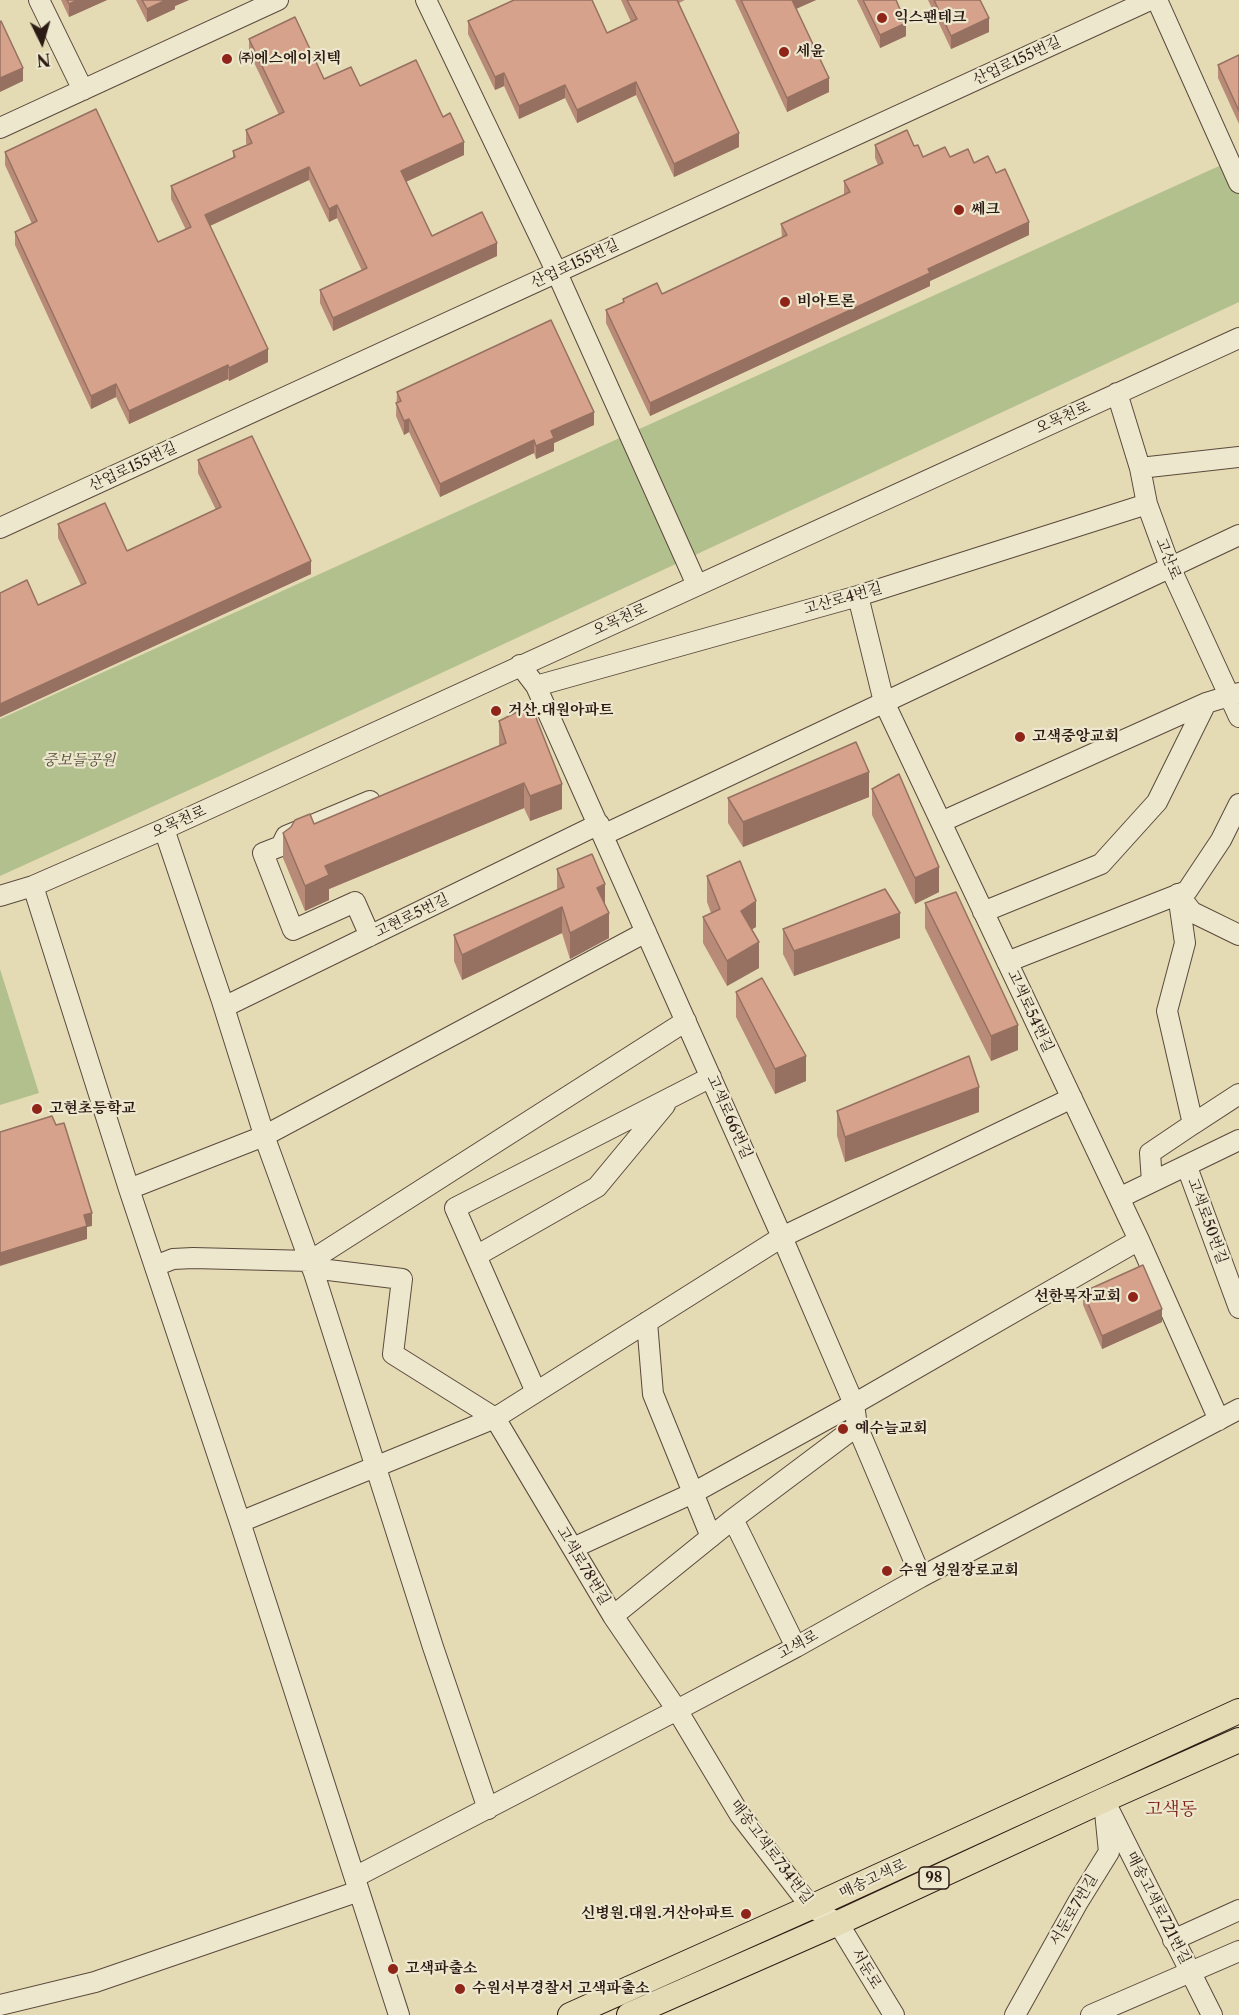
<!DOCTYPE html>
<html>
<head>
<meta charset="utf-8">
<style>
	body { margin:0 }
	#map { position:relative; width:1239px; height:2015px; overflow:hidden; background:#e4dab4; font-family:"Libre Caslon Text",serif }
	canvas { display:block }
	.north { position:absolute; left:12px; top:12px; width:60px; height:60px; -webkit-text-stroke:4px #ede7ce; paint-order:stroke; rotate:175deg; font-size:16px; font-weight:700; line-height:24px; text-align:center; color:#2c1a14 }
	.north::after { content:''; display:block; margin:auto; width:21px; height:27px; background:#2c1a14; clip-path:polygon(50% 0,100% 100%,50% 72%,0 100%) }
</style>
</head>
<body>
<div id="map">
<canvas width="1239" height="2015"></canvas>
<div class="north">N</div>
</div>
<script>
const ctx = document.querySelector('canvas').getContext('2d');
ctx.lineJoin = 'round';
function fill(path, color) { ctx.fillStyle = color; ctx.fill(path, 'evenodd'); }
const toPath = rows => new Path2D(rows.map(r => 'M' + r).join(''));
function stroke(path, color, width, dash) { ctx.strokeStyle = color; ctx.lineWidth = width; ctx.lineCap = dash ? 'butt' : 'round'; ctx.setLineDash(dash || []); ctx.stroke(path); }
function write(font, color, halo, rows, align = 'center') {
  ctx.font = font + ' "Libre Caslon Text","Noto Serif KR",serif'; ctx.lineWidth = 4.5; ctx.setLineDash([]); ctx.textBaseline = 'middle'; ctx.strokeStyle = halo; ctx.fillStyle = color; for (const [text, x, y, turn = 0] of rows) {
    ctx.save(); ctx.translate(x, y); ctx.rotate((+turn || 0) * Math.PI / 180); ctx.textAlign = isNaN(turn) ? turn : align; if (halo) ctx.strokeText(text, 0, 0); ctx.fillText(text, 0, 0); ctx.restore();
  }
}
fill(toPath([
	[1239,157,1239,302,222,775,0,876,0,719],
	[0,969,39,1093,0,1105]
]), '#b2c08e');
const minor = toPath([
	[39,0,83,90],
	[426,0,557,273,697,585],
	[1157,0,1239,183],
	[0,128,278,0],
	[1117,393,1140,468,1147,504,1170,567,1239,717],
	[1140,468,1239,457],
	[0,528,1150,0],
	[858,596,884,702,1139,1240,1219,1420],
	[520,665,536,686,782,1237,854,1404,857,1426,921,1577],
	[536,686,858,596,1147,504],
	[941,822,1206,703,1239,693],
	[164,829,222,1001,266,1141,314,1273,433,1647,488,1809],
	[603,835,1239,535],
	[33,886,129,1189,240,1522,399,2015],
	[1178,894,1185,943,1167,1011,1193,1124,1239,1094],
	[1178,894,1192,912,1239,935],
	[0,896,33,886,164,829,1239,338],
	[983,912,1101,864,1157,802,1206,703],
	[370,936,355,902,293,930,263,853,281,846,286,836,370,801],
	[1007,962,1187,891,1221,840,1239,804],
	[224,1007,599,824],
	[1187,1167,1239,1308],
	[1152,1182,1150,1153,1193,1124],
	[129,1189,264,1136,646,932],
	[1119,1198,1239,1140],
	[476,1256,597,1187,665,1105],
	[155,1266,173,1259,193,1258,310,1261,686,1021],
	[312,1268,402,1279,393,1354,495,1418,613,1616,677,1710,740,1815,811,1907,838,1923,894,2015],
	[647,1322,653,1394,711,1537],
	[536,1392,455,1208,711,1077],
	[733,1519,796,1647],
	[240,1522,495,1418,782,1237,1072,1098],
	[573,1548,693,1493,854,1404,1139,1240],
	[613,1616,733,1519,857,1426],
	[1104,1800,1212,2015],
	[355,1877,677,1710,796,1647,921,1577,1239,1409],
	[1173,1940,1239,1910],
	[0,2005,95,1982,359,1891],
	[1015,2015,1078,1902,1109,1852,1105,1812],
	[1091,2015,1239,1951]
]);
const major = toPath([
	[570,2015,811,1907,1239,1711],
	[629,2015,838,1923,1104,1800,1239,1740]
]);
stroke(minor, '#5a4a3c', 22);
stroke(major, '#2c1a14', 26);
stroke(minor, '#ede7ce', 20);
stroke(major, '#e4dab4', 24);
fill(toPath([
	[61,0,107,0,69,17],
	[136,0,189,0,175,6,175,9,147,22],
	[621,0,685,0,679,3,739,147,674,177,636,95,577,123,565,98,519,119,504,86,495,90,468,34,468,21,607,33,631,22],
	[735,0,816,0,796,9,829,92,787,112],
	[857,0,896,0,906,36,880,48],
	[928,0,980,0,989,32,951,49],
	[249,39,324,79,360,86,443,117,464,155,406,182,432,236,497,256,333,331,320,303,320,290,362,271,337,218,329,222,309,180,210,226,268,362,229,381,228,379,129,424,116,397,91,409,15,245,15,232,32,224,5,165,5,152,158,242,186,230,171,199,171,186,233,158,233,151,247,145,246,143,246,130,279,115,249,52],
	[1239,55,1239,124,1218,78,1218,65],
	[875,145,914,146,923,157,950,157,974,163,996,173,1029,235,930,281,930,286,650,416,606,323,606,310,623,303,623,299,662,294,782,238,781,224,844,195,844,181,878,165,875,158],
	[397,392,594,425,554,443,554,451,536,459,534,453,440,497,409,432,404,435,396,416],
	[198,460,311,574,0,717,0,593,38,605,81,585,58,538,58,524,127,551,216,510,198,473],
	[499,721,562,809,530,821,524,808,329,889,329,900,305,911,283,858,283,833,314,824,499,746],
	[872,789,939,892,915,904,872,815],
	[869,797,743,847,728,823,728,798],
	[557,869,605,906,609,938,570,959,562,933,462,980,454,961,454,935,557,890],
	[707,876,756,927,752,929,759,968,727,986,703,943,703,917,711,913,707,902],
	[925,903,1018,1050,991,1061,925,928],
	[783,929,900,938,794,976,783,954],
	[736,992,806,1081,775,1094,736,1017],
	[837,1111,979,1112,845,1162,837,1136],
	[1083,1292,1162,1322,1102,1349,1083,1305]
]), '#b88b78');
fill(toPath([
	[78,0,107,0,69,17,69,4],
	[166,0,189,0,175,6,175,9,147,22,147,9],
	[791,0,816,0,791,11],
	[989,18,989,32,951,49,951,36],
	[906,23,906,36,880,48,880,35],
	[23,68,23,81,0,92,0,78],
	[504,73,504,86,495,90,495,77],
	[829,78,829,92,787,112,787,98],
	[636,82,636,95,577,123,577,110],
	[565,85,565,98,519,119,519,106],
	[739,133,739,147,674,177,674,164],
	[464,142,464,155,401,184,401,171],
	[309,167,309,180,205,228,205,215],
	[337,205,337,218,329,222,329,209],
	[1029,222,1029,235,930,281,930,286,650,416,650,403,928,269],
	[497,243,497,256,333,331,333,318],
	[268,349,268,362,229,381,229,368],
	[228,365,228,379,129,424,129,411],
	[116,384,116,397,91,409,91,396],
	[594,412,594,425,554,443,554,451,536,459,536,446,551,431],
	[409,419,409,432,404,435,404,421],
	[534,440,534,453,440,497,440,484],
	[311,561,311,574,0,717,0,704],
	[869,772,869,797,743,847,743,822],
	[524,783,524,808,329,889,329,900,305,911,305,886,325,866],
	[562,784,562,809,530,821,530,796],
	[939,867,939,892,915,904,915,878],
	[605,884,605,909,597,888],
	[756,901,756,927,741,936,741,911],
	[562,907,562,933,462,980,462,955],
	[609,913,609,938,570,959,570,933],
	[900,913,900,938,794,976,794,951],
	[759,942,759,968,727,986,727,961],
	[1018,1025,1018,1050,991,1061,991,1036],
	[806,1056,806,1081,775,1094,775,1069],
	[979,1087,979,1112,845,1162,845,1137],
	[92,1213,92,1226,87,1227,87,1239,0,1266,0,1253,84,1215],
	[1162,1309,1162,1322,1102,1349,1102,1336]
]), '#967161');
const building = toPath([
	[67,0,78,0,69,4,67,0],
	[142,0,166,0,147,9,142,0],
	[514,0,592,0,607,33,637,19,627,0,677,0,739,133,674,164,636,82,577,110,565,85,519,106,504,73,495,77,468,21,514,0],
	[741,0,792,0,829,78,787,98,741,0],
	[863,0,896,0,906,23,880,35,863,0],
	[934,0,980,0,989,18,951,36,934,0],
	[295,17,324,79,351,67,360,86,416,60,443,117,450,113,464,142,401,171,432,236,482,212,497,243,333,318,320,290,367,268,337,205,329,209,309,167,205,215,268,349,229,368,228,365,129,411,116,384,91,396,15,232,37,221,5,152,96,109,158,242,191,227,171,186,235,157,233,151,252,143,246,130,284,112,249,39,295,17],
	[1,21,23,68,0,78,0,22,1,21],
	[1239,55,1239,111,1218,65,1239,55],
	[907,130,914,146,918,145,923,157,945,147,950,157,968,149,974,163,988,156,996,173,1005,169,1029,222,928,269,930,273,650,403,606,310,624,302,623,299,657,283,662,294,787,235,781,224,850,192,844,181,883,163,875,145,907,130],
	[551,320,594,412,551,431,554,438,536,446,534,440,440,484,409,419,404,421,396,403,401,401,397,392,551,320],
	[252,436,311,561,0,704,0,593,27,580,38,605,86,583,58,524,105,503,127,551,221,507,198,460,252,436],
	[531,705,562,784,530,796,524,783,325,866,329,875,305,886,283,833,291,827,295,820,310,814,314,824,506,743,499,721,531,705],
	[856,742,869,772,743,822,728,798,856,742],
	[899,774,939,867,915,878,872,789,899,774],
	[592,854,605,884,597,888,609,913,570,933,562,907,462,955,454,935,564,887,557,869,592,854],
	[740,861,756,901,741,911,759,942,727,961,703,917,720,909,707,876,740,861],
	[885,889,900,913,794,951,783,929,885,889],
	[956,892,1018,1025,991,1036,925,903,956,892],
	[762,978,806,1056,775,1069,736,992,762,978],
	[969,1056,979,1087,845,1137,837,1111,969,1056],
	[52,1116,56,1125,64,1123,92,1213,84,1215,87,1226,0,1253,0,1132,52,1116],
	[1143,1265,1162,1309,1102,1336,1083,1292,1143,1265]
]);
fill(building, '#d6a28b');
stroke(building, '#967161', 1.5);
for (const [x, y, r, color] of [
	[882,18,6,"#8f2418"],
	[784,52,6,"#8f2418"],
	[227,59,6,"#8f2418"],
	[959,210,6,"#8f2418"],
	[785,302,6,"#8f2418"],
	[496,711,6,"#8f2418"],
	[1020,737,6,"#8f2418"],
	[37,1109,6,"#8f2418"],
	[1133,1297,6,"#8f2418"],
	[843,1429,6,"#8f2418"],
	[887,1571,6,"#8f2418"],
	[746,1914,6,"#8f2418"],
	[393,1969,6,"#8f2418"],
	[460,1989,6,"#8f2418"]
]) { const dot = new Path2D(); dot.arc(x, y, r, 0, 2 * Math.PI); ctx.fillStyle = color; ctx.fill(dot); stroke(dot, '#ede7ce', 2); }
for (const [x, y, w] of [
	[934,1878,30]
]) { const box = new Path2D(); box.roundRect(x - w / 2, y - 11, w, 22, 4.5); ctx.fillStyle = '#ede7ce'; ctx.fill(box); stroke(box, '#2c1a14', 1.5); }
write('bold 14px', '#2c1a14', null, [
	["98",934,1878]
]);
write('bold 15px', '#2c1a14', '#ede7ce', [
	["익스팬테크",894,18],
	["세윤",796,52],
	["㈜에스에이치텍",239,59],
	["쎄크",971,210],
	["비아트론",797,302],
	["거산.대원아파트",508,711],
	["고색중앙교회",1032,737],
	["고현초등학교",49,1109],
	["선한목자교회",1121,1297,"right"],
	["예수늘교회",855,1429],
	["수원 성원장로교회",899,1571],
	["신병원.대원.거산아파트",734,1914,"right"],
	["고색파출소",405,1969],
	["수원서부경찰서 고색파출소",472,1989]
], 'left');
write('15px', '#2c1a14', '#ede7ce', [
	["산업로155번길",1017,61,-25],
	["산업로155번길",575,264,-25],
	["오목천로",1063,418,-24],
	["산업로155번길",133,467,-25],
	["고산로",1168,559,68],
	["고산로4번길",843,599,-16],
	["오목천로",620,620,-24],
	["오목천로",179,822,-24],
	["고현로5번길",412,916,-26],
	["고색로54번길",1030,1011,65],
	["고색로66번길",729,1117,66],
	["고색로50번길",1207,1221,70],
	["고색로78번길",583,1566,59],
	["고색로",798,1645,-29],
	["매송고색로734번길",771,1852,53],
	["매송고색로",873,1879,-25],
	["매송고색로721번길",1158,1908,63],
	["서둔로7번길",1074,1910,-60],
	["서둔로",866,1969,59]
]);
write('italic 15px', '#544c39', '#ede7ce', [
	["중보들공원",79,761]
]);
write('18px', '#7a1f14', '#ede7ce', [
	["고색동",1171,1810]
]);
</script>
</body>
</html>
